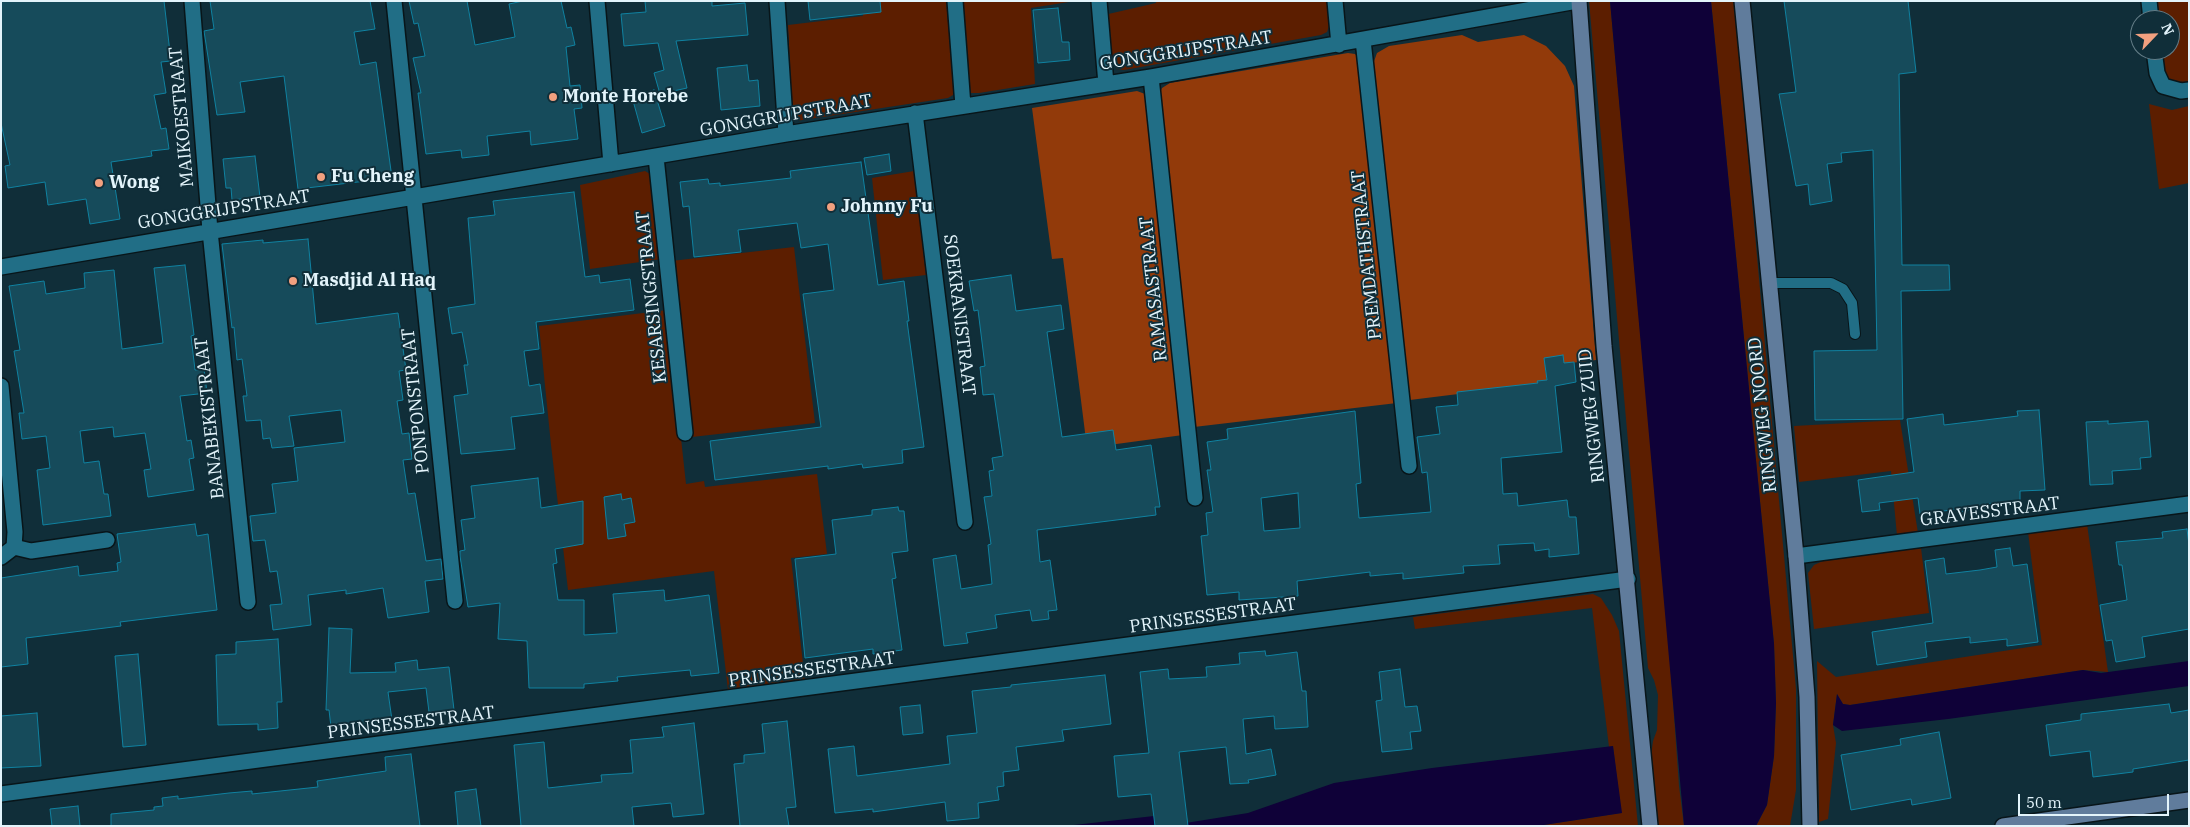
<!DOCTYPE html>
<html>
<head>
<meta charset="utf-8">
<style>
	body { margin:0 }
	#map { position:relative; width:2190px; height:827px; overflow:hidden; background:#102e39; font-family:"IBM Plex Serif",serif }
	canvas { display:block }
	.frame { position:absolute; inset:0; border:2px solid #e3f4fb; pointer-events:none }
	.north { position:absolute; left:2130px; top:10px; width:50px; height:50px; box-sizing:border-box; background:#102e39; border:1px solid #647d87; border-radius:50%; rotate:66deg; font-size:14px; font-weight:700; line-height:20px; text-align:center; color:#e3f4fb }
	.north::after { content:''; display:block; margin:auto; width:18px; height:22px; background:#f2a07f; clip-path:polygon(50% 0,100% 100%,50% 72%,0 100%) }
	.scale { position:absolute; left:2018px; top:794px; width:151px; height:22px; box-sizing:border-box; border:2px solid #e3f4fb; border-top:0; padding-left:6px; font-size:15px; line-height:18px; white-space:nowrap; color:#e3f4fb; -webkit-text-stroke:4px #102e39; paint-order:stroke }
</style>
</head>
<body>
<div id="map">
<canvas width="2190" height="827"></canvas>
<div class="frame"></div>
<div class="north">N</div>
<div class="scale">50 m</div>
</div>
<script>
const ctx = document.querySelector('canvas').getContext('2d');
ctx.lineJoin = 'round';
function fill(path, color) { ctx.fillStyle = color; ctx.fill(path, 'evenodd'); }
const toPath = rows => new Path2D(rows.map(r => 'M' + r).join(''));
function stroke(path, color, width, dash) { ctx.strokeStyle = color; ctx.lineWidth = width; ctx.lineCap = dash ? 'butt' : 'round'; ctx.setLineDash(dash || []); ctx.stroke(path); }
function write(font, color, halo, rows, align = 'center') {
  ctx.font = font + ' "IBM Plex Serif",serif'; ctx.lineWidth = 4; ctx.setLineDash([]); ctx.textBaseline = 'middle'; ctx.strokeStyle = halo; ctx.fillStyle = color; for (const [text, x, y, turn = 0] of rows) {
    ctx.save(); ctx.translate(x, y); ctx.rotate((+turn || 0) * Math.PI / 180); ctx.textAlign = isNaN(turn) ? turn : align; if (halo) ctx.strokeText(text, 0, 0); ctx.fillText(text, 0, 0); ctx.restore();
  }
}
fill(toPath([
	[862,1,946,1,954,88,953,95,948,98,796,121,792,113,788,25,863,16],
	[961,1,1075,1,1031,8,1035,84,979,93,970,93,967,85],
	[1156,1,1328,1,1329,26,1327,32,1321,35,1124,70,1117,69,1112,65,1109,57,1104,15,1156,3],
	[1589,1,1610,1,1668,632,1679,786,1684,826,1658,826,1651,756,1653,741,1657,730,1658,695,1654,680,1648,668],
	[1711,1,1734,1,1796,689,1796,790,1790,826,1756,826,1767,805,1774,756,1776,703,1774,644],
	[2155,1,2189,1,2189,94,2163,77,2160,50,2170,50,2170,20,2157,20],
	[2149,104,2172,110,2189,106,2189,183,2159,189],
	[645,171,650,174,652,179,662,259,590,269,580,185],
	[914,171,926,275,883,280,872,178],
	[794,247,815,423,692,437,671,261],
	[667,310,686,484,704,481,705,487,817,474,827,554,791,558,805,681,728,690,714,571,568,590,551,445,539,326],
	[1900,420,1918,533,1897,536,1891,471,1799,482,1794,426],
	[2087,524,2108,672,2083,670,1850,705,1843,704,1837,694,1833,725,1836,743,1828,819,1819,822,1817,661,1836,677,2042,645,2028,532],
	[1921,548,1929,613,1814,629,1808,573,1814,565,1823,561],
	[1593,594,1601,598,1612,615,1619,631,1638,826,1537,826,1621,813,1613,746,1609,747,1592,608,1415,629,1413,617]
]), '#5c1e00');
fill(toPath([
	[1462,35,1478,42,1524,35,1546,46,1565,66,1574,86,1596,360,1545,366,1547,383,1410,400,1373,64,1377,53,1389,46],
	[1348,53,1355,54,1361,60,1397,403,1194,427,1158,97,1162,88,1170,83],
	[1137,91,1145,94,1148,102,1183,435,1087,448,1063,258,1052,259,1032,108]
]), '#923a0a');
fill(toPath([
	[1610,1,1711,1,1774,644,1776,703,1774,756,1767,805,1756,826,1684,825],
	[2189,661,2189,686,1948,719,1842,731,1833,725,1837,694,1843,704,1850,705,2083,670,2101,673],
	[1613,746,1622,813,1537,826,1167,826,1248,813,1334,783,1432,768],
	[1154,816,1163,826,1065,826]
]), '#0f0138');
const building = toPath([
	[1,1,164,1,171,61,161,62,166,93,154,95,161,129,166,128,169,149,151,151,152,156,111,162,120,219,90,224,86,199,48,205,45,182,8,188,5,166,10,165,1,123,1,1],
	[210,1,370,1,375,29,354,32,360,65,376,62,392,178,298,189,284,76,240,82,245,112,217,115,204,31,214,29,210,1],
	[409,1,467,1,475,45,515,37,509,4,523,1,561,1,567,28,571,27,575,45,566,47,570,86,580,85,582,108,574,109,578,139,531,145,530,131,487,136,489,155,462,158,461,150,426,154,418,93,421,93,413,58,425,56,418,23,414,24,409,1],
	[645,1,712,1,712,6,745,3,748,35,676,41,687,88,660,94,654,73,664,70,658,43,624,46,621,14,646,12,645,1],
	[808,1,880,1,881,12,810,20,808,1],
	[1784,1,1908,1,1916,72,1899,74,1902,265,1949,265,1950,290,1901,291,1903,419,1815,420,1814,351,1877,350,1873,150,1841,153,1842,162,1827,164,1832,201,1810,205,1808,184,1796,186,1779,94,1796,92,1784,1],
	[1058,8,1062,42,1069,42,1070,60,1038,63,1033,10,1058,8],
	[747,65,749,81,758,80,760,106,721,110,717,68,747,65],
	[654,90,665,126,642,133,632,97,654,90],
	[889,154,891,171,867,175,864,158,889,154],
	[255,156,260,197,232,200,231,188,226,188,223,159,255,156],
	[861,162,878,285,904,281,909,321,907,321,924,447,902,450,903,463,863,468,862,464,828,469,828,466,715,480,710,441,821,427,803,294,834,290,828,244,801,248,797,223,738,230,741,252,694,257,689,206,683,207,680,182,708,179,709,184,720,183,720,186,791,178,790,171,861,162],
	[574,192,585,277,599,275,600,283,630,279,634,310,536,322,539,349,524,351,529,386,540,384,544,413,511,417,515,449,461,454,454,396,468,394,464,365,468,365,462,332,452,334,448,308,475,304,468,218,495,215,493,201,574,192],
	[308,239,316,324,398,313,406,370,399,371,403,400,397,401,402,434,409,433,412,459,403,460,408,494,415,493,426,561,441,559,443,579,425,581,429,612,388,618,383,588,346,594,346,590,308,595,311,625,273,630,270,605,282,604,277,571,270,572,265,540,253,541,250,516,276,513,272,484,298,481,294,448,345,442,341,410,289,416,294,446,272,448,270,438,263,439,261,420,246,421,243,396,247,396,242,359,237,360,234,327,232,328,222,244,263,240,263,243,308,239],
	[185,265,194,335,191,336,195,370,204,369,207,393,180,396,187,441,191,440,194,458,189,459,194,490,148,497,144,470,151,469,145,433,114,437,113,427,80,431,84,463,99,461,104,494,108,494,111,516,43,525,37,470,50,468,46,436,22,439,19,413,24,413,14,351,20,350,9,286,44,281,46,294,85,288,84,273,114,270,122,349,163,343,154,268,185,265],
	[1011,275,1016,311,1061,305,1064,329,1047,332,1062,437,1113,430,1116,450,1151,445,1160,507,1155,507,1156,515,1037,530,1040,562,1050,560,1057,610,1048,611,1049,619,1032,621,1030,610,995,615,997,628,966,633,968,643,944,646,933,559,956,555,961,589,992,584,988,545,991,544,984,497,992,496,989,471,994,470,992,458,1003,456,994,394,983,395,980,367,985,366,978,310,974,311,969,281,1011,275],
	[1563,355,1564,363,1574,362,1576,382,1555,386,1562,452,1501,458,1503,494,1517,493,1518,506,1567,500,1569,517,1576,517,1579,554,1549,557,1549,549,1535,551,1534,543,1498,545,1500,564,1463,566,1464,573,1403,579,1403,573,1370,576,1370,572,1297,581,1298,596,1239,600,1239,592,1207,595,1201,536,1208,535,1206,513,1213,512,1207,470,1211,470,1207,442,1228,439,1227,429,1355,411,1361,483,1356,484,1359,518,1431,512,1427,472,1422,473,1417,437,1440,434,1436,407,1458,405,1457,392,1538,383,1537,381,1547,380,1544,358,1563,355],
	[1298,493,1300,528,1264,531,1261,498,1298,493],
	[2039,410,2045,490,2020,491,2020,501,1984,504,1985,508,1959,512,1959,509,1920,514,1918,498,1879,503,1880,510,1862,512,1858,480,1914,472,1907,419,1943,414,1944,425,2018,416,2017,411,2039,410],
	[2108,421,2108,424,2148,421,2151,457,2140,458,2141,469,2112,471,2113,484,2090,485,2086,422,2108,421],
	[538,478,541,508,583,501,583,544,555,549,557,563,553,564,558,600,584,600,584,635,617,633,613,594,664,590,665,601,709,595,719,673,691,676,690,670,617,677,618,681,584,684,584,688,529,688,527,641,498,639,500,603,468,607,460,556,460,551,465,550,461,520,475,518,471,486,538,478],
	[621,494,622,500,631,498,635,522,624,524,626,536,608,539,604,497,621,494],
	[898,507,899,511,904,511,908,551,892,553,896,578,892,579,902,650,873,654,873,649,805,658,795,559,836,554,832,520,872,515,872,510,898,507],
	[195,524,197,536,208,534,217,610,120,622,121,626,26,638,28,664,1,667,1,578,78,566,79,576,118,571,117,563,121,562,117,534,195,524],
	[2187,529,2189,545,2189,629,2142,637,2145,657,2116,662,2112,640,2106,641,2100,605,2127,600,2122,565,2119,565,2116,542,2163,538,2162,532,2187,529],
	[2010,548,2013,566,2027,564,2038,642,2007,646,2007,639,1970,643,1970,637,1925,642,1927,657,1877,665,1872,632,1933,623,1925,561,1944,558,1946,574,1980,570,1997,567,1995,550,2010,548],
	[329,628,352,629,350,673,396,672,395,663,417,660,418,670,449,667,454,710,429,712,426,688,388,692,392,720,331,727,329,710,326,710,329,628],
	[278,639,282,702,277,702,278,728,258,730,258,724,218,725,216,655,236,654,236,642,278,639],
	[1265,651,1266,656,1297,652,1302,691,1306,691,1308,727,1275,729,1274,716,1243,719,1246,754,1271,749,1276,775,1248,780,1249,783,1230,784,1226,747,1179,752,1188,826,1155,826,1151,794,1118,797,1114,756,1149,753,1140,672,1168,669,1169,679,1207,677,1206,667,1240,664,1239,653,1265,651],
	[138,654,146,745,123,747,115,656,138,654],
	[1400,669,1405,707,1417,706,1421,731,1410,732,1412,749,1382,752,1376,701,1382,700,1379,672,1400,669],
	[1105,675,1111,724,1062,730,1064,741,1016,747,1019,770,1003,772,1004,786,997,787,999,800,978,803,979,818,947,821,945,802,873,812,873,809,835,813,828,749,854,746,857,776,950,764,947,736,977,733,972,691,1011,687,1011,685,1105,675],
	[2169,704,2171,713,2189,710,2189,760,2133,769,2133,772,2093,777,2090,751,2050,756,2046,725,2081,720,2081,714,2169,704],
	[920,705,923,733,903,735,900,707,920,705],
	[37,713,41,766,1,768,1,716,37,713],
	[787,721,796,807,786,808,789,826,740,826,734,764,744,763,744,755,765,753,762,724,787,721],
	[694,723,704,814,673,817,671,803,632,807,634,826,521,826,514,745,544,742,548,788,602,782,601,775,633,773,630,740,664,737,662,727,694,723],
	[1939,732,1951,798,1912,805,1911,799,1851,810,1841,755,1901,745,1900,739,1939,732],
	[411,754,420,826,111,826,111,814,154,810,154,807,163,806,162,798,178,796,178,799,229,793,252,791,252,794,318,787,317,781,386,771,385,757,411,754],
	[476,789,481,826,458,826,455,792,476,789],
	[78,806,80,826,52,826,50,809,78,806]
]);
fill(building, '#164b5b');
stroke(building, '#1082a1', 1);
const lane = toPath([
	[1768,283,1831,283,1843,289,1852,303,1855,334]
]);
const street = toPath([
	[192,1,210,231,248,602],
	[394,1,455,601],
	[597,1,611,164],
	[777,1,786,134],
	[955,1,963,106],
	[1099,1,1106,84],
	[1335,1,1339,45],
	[2149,1,2151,20],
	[1363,40,1409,466],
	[2154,50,2157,73,2163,86,2181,91,2189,90],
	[1151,77,1195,498],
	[915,113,965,522],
	[656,157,685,433],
	[1,267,786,134,1151,77,1577,1],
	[1,386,15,532,14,547],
	[14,547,31,551,107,540],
	[1796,556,2189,504],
	[1,557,14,547],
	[1,794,1628,579]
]);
const secondary = toPath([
	[1579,1,1604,346,1650,826],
	[1742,1,1796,556,1807,697,1810,826],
	[2003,826,2189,800]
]);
stroke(lane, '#081519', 12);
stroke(street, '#081519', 18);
stroke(secondary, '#081519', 18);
stroke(lane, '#216e86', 10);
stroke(street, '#216e86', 15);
stroke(secondary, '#607c9c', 15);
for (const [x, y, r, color] of [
	[553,97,5,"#f2a07f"],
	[321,177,5,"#f2a07f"],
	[99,183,5,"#f2a07f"],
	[831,207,5,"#f2a07f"],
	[293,281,5,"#f2a07f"]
]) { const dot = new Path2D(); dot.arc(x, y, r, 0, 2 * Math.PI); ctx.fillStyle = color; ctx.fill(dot); stroke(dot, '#102e39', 2); }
write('18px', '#e3f4fb', '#102e39', [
	["GONGGRIJPSTRAAT",1186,51,-9],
	["GONGGRIJPSTRAAT",786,116,-10],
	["MAIKOESTRAAT",182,117,-95],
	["GONGGRIJPSTRAAT",224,210,-9],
	["PREMDATHSTRAAT",1367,255,-96],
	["RAMASASTRAAT",1154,289,-96],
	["KESARSINGSTRAAT",652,297,-96],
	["SOEKRANISTRAAT",959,315,83],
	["PONPONSTRAAT",416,401,-96],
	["RINGWEG NOORD",1763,415,-96],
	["RINGWEG ZUID",1592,416,-96],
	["BANABEKISTRAAT",210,418,-96],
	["GRAVESSTRAAT",1990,512,-7],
	["PRINSESSESTRAAT",1213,616,-8],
	["PRINSESSESTRAAT",812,670,-8],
	["PRINSESSESTRAAT",411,723,-7]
]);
write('bold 18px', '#e3f4fb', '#102e39', [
	["Monte Horebe",563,97],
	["Fu Cheng",331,177],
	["Wong",109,183],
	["Johnny Fu",841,207],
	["Masdjid Al Haq",303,281]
], 'left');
</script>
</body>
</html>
